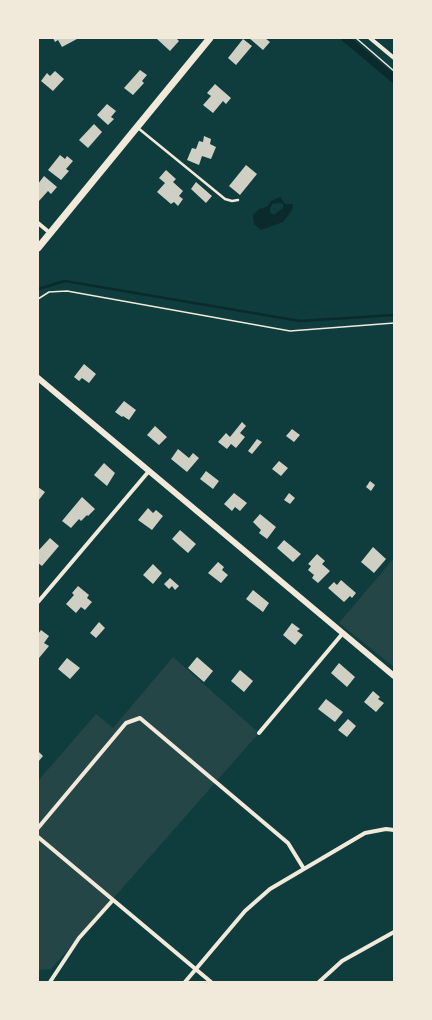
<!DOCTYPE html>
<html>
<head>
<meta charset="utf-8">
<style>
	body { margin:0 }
	#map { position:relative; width:432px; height:1020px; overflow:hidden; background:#0f3d3e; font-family:"Titillium Web",sans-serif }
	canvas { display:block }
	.frame { position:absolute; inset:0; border:39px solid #f1e9da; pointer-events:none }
</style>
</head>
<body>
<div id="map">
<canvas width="432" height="1020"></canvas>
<div class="frame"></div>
</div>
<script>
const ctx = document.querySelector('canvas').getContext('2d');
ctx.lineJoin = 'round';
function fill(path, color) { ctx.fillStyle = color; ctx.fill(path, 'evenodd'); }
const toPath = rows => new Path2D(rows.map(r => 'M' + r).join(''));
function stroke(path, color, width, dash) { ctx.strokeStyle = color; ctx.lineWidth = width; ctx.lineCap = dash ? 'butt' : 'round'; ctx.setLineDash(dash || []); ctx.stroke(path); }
fill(toPath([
	[394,558,394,667,339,623],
	[173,657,259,733,51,969,38,970,38,781,96,714,113,728]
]), '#244646');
fill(toPath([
	[280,197,285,204,293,204,292,210,283,222,261,230,254,224,253,215,259,209,268,206,271,201],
	[280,203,283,204,283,208,274,215,270,213,270,208,272,204]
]), '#0a2a2b');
stroke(toPath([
	[38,289,65,281,300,321,394,315]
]), '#0a2a2b', 2.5);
stroke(toPath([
	[345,38,394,79]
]), '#0a2a2b', 8);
fill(toPath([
	[53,38,76,38,77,39,62,47,58,40,55,42],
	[158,38,176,38,179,41,170,51,157,39],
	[249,38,265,38,270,42,263,50],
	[243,39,252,46,236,65,228,58],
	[140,70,147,75,142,81,144,83,133,95,124,88],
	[55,71,64,79,53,91,41,81,47,73,50,76],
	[215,84,231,98,226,104,223,101,213,113,203,105,211,96,207,93],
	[107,104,116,111,111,117,114,119,108,125,97,115],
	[94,124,102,132,88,148,79,140],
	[204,136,211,139,210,144,216,147,211,159,202,156,199,165,187,160,192,148,196,149,199,141,203,142],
	[60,155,65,159,67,156,73,161,66,169,69,171,61,180,48,170],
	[246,165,257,174,240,195,229,186],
	[166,170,176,179,173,182,183,191,179,196,183,199,178,206,174,202,171,204,157,192,165,183,159,178],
	[44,176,57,187,51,194,48,191,39,201,38,184],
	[196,182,212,196,206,203,191,189],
	[84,364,96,374,89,383,82,378,79,381,74,377],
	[124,401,136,410,129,420,123,416,122,417,115,412],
	[242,422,246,426,240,433,245,437,236,448,231,444,227,449,218,442,226,433,230,437],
	[155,426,167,437,159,445,147,435],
	[292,429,300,435,294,442,286,436],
	[257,439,262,442,252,454,248,451],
	[178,449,189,458,193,453,199,458,187,472,171,459],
	[279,461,288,468,281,476,272,469],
	[104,463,115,473,107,486,94,475],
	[206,471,219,481,213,489,200,479],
	[370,481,375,485,371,491,366,487],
	[38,487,45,492,38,501],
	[234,493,247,503,240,511,235,507,232,511,224,504],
	[289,493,295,498,290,504,284,500],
	[82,497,95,509,88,516,87,515,81,521,79,519,71,528,62,521],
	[148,508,153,513,156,510,163,516,152,530,138,520],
	[260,514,276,527,267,539,259,533,261,530,253,522],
	[180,530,196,544,188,553,172,539],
	[50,538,59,546,42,566,38,563,38,551],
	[284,540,301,554,293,562,277,548],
	[373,547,386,559,374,573,361,562],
	[317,554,325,561,322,564,330,571,318,583,312,578,314,575,308,570,311,566,308,564],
	[218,562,224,567,222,570,228,575,221,583,208,573],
	[153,564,162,573,153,584,143,575],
	[170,578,179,586,175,590,172,586,169,589,164,584],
	[341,580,356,593,352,598,350,596,344,602,328,588,334,582,337,585],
	[78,586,89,595,87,598,92,602,85,610,81,607,76,613,66,604,74,595,72,593],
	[253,590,269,603,263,612,246,599],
	[99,622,105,628,96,638,90,633],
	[292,623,300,629,297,631,303,635,295,645,283,635],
	[41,630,49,636,44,643,49,646,39,658,38,657,38,634],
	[197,657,213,671,204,682,188,668],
	[67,658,80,668,70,679,58,669],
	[339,663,355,677,347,687,331,673],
	[240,670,253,681,244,692,231,681],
	[373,691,380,697,378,699,384,703,376,712,364,702],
	[326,699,343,712,335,722,318,709],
	[348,719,356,726,347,737,338,730],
	[38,751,43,756,38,762]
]), '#cfcfc3');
stroke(toPath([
	[356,38,394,71],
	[38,299,49,292,67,291,290,331,394,323]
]), '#f1e9da', 1.5);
stroke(toPath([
	[138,128,225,199,232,201,238,200]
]), '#f1e9da', 2.5);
stroke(toPath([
	[370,38,394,58],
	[38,223,50,233],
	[38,602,149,471],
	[259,733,343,633],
	[38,828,126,723,140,718,288,843,304,869],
	[38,837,211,982],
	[50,982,79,938,113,900],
	[185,982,245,911,270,889,365,833,386,829,394,830],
	[319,982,342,961,394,932]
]), '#f1e9da', 4);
stroke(toPath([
	[38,378,394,676]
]), '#f1e9da', 6);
stroke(toPath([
	[38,248,210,38]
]), '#f1e9da', 7);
</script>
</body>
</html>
